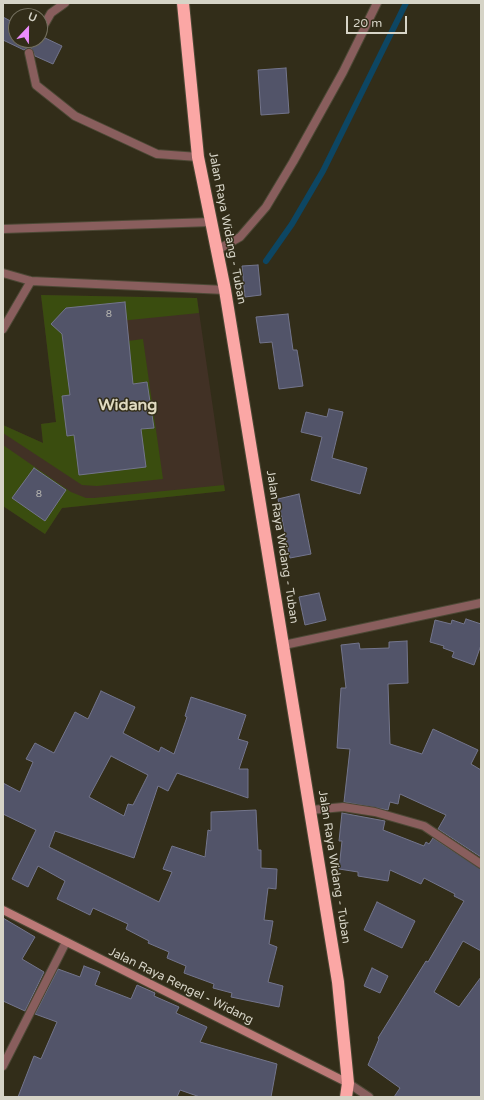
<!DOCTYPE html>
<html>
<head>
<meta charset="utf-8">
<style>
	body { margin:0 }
	#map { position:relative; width:484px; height:1100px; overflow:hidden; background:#322d19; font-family:"Varela Round",sans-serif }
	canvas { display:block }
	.frame { position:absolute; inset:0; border:4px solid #d6d4c7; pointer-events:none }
	.north { position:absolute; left:8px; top:8px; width:40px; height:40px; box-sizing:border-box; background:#322d19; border:1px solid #74705f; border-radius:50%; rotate:22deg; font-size:11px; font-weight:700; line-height:16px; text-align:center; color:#d6d4c7 }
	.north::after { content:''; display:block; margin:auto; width:14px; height:18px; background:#ec8cfb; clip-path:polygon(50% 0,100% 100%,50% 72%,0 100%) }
	.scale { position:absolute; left:346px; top:16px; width:61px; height:18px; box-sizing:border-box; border:2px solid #d6d4c7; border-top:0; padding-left:5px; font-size:12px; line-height:14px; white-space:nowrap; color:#d6d4c7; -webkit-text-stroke:3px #322d19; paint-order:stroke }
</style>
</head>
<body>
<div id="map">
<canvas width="484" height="1100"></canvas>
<div class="frame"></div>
<div class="north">U</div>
<div class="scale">20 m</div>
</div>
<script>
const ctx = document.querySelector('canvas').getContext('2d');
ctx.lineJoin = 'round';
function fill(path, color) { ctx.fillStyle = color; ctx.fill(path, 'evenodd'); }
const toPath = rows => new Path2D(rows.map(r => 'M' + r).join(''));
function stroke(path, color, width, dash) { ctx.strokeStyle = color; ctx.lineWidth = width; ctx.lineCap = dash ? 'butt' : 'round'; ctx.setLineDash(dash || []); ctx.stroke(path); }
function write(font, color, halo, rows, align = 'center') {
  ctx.font = font + ' "Varela Round",sans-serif'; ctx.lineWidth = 3; ctx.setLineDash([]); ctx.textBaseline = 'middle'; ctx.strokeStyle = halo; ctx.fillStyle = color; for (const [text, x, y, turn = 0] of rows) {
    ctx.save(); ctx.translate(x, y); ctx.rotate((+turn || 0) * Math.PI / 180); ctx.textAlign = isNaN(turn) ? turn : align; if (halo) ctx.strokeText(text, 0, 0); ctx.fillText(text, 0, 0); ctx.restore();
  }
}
fill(toPath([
	[41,295,197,298,225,491,62,508,45,534,3,506,3,425,43,443,41,424,56,422]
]), '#413125');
fill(toPath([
	[41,295,197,298,199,313,70,326,74,348,143,339,163,479,97,486,82,485,3,433,3,425,43,443,41,424,56,422],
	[3,445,71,492,86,498,94,498,224,485,225,491,62,508,45,534,3,506]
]), '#3a4d0f');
stroke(toPath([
	[266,261,292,224,323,171,406,3]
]), '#0d4663', 6);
const building = toPath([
	[3,17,16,24,16,40,40,40,40,37,43,37,62,46,53,64,35,56,31,48,27,48,24,50,3,40,3,17],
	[286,68,289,113,261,115,258,70,286,68],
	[258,265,261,295,245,297,242,266,258,265],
	[125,302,133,384,147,382,154,428,141,429,146,467,79,475,74,435,67,436,62,396,70,395,62,334,51,324,66,308,125,302],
	[288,314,293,350,297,350,303,386,279,389,272,342,260,343,256,317,288,314],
	[329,409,343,412,332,458,367,468,360,494,311,480,322,437,301,432,306,412,327,417,329,409],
	[34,468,66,490,45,521,12,498,34,468],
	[299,494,311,554,290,558,278,499,299,494],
	[319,593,326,620,305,625,299,597,319,593],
	[466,619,481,624,481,645,474,665,452,657,454,652,443,648,444,646,430,642,435,620,451,624,452,620,464,624,466,619],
	[407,641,408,683,388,684,390,744,422,754,433,729,478,750,471,764,481,770,481,857,438,829,446,815,400,794,398,804,390,802,388,810,344,802,350,749,337,748,341,688,346,688,341,645,359,643,360,649,389,648,389,642,407,641],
	[101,691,135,707,123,733,159,752,161,747,174,754,187,717,185,716,191,697,246,715,238,739,248,742,239,769,248,769,248,798,177,773,168,791,158,786,134,858,55,831,49,847,159,902,172,872,163,869,172,846,205,857,208,830,211,831,211,812,256,810,258,850,261,850,261,868,277,869,276,889,268,888,264,920,273,921,269,944,277,947,268,982,283,986,279,1007,231,997,232,993,213,988,214,984,184,973,186,966,167,958,169,952,148,943,149,941,126,929,128,924,93,908,90,915,57,899,65,881,38,866,28,887,12,879,36,830,3,814,3,783,20,792,33,762,26,759,35,743,54,753,75,712,88,719,101,691],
	[111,756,148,775,133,805,128,804,124,816,89,797,111,756],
	[342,813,385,821,383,830,424,846,426,842,429,844,433,838,481,869,481,951,463,941,434,992,459,1007,481,977,481,1097,394,1097,400,1088,368,1065,379,1039,378,1038,426,961,428,962,464,901,454,896,455,894,424,878,421,884,390,870,388,881,358,876,358,872,339,869,342,841,339,841,342,813],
	[377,902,415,921,402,948,364,930,377,902],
	[3,918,35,937,22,959,44,972,25,1011,3,1001,3,918],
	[84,966,100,972,95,985,131,999,137,985,155,993,154,996,179,1007,176,1013,207,1027,200,1042,277,1064,271,1097,200,1097,180,1090,177,1097,18,1097,34,1056,41,1059,57,1022,35,1014,58,969,80,977,84,966],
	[372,968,388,976,380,993,364,986,372,968]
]);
fill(building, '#525469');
stroke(building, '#73758c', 1);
const lane = toPath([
	[40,32,51,13,65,3],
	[29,53,36,85,75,116,157,154,198,157],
	[217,250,240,237,266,207,293,162,343,72,377,3]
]);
const street = toPath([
	[3,229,212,222],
	[3,273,31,281,225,290],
	[3,329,31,281],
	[284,645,481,603],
	[311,810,343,807,375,812,424,826,481,864],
	[3,1066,66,942],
	[348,1083,369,1097]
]);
const secondary = toPath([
	[3,910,348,1083]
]);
const highway = toPath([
	[183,3,198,157,225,290,338,982,348,1083,346,1097]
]);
stroke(lane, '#4c4835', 10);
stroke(street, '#4c4835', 10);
stroke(secondary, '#4c4835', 10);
stroke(highway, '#4c4835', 14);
stroke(lane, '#895e5d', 8);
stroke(street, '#895e5d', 8);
stroke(secondary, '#bc7977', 8);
stroke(highway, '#fba7a5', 12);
write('10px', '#b5b4b0', null, [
	["8",109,314],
	["8",39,494]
]);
write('12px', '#d6d4c7', '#322d19', [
	["Jalan Raya Widang - Tuban",227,228,79],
	["Jalan Raya Widang - Tuban",282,547,81],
	["Jalan Raya Widang - Tuban",334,867,81],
	["Jalan Raya Rengel - Widang",181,986,26]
]);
write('bold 16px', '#e0dac1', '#322d19', [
	["Widang",128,406]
]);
</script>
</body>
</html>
